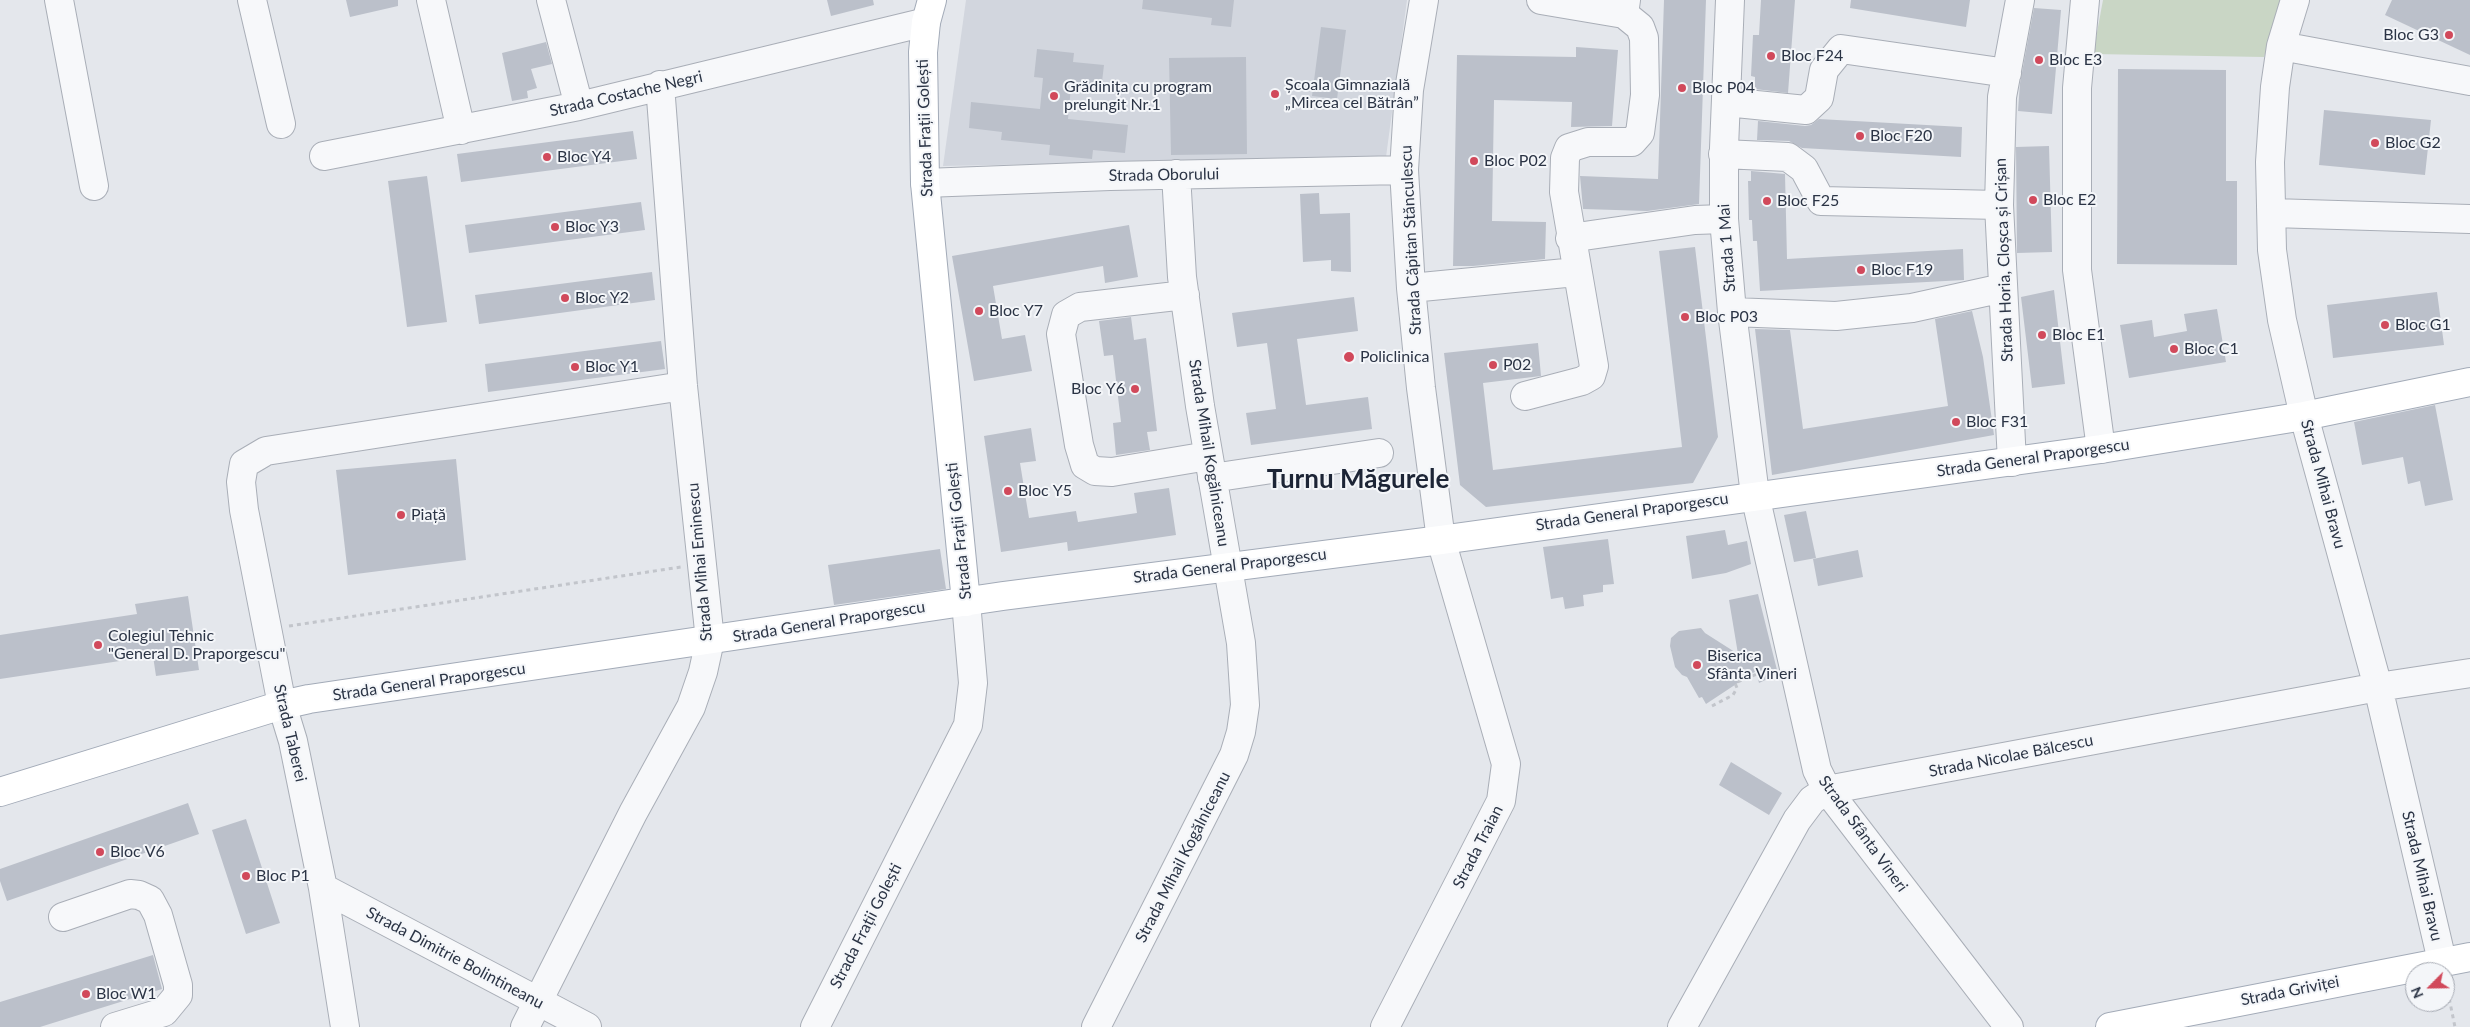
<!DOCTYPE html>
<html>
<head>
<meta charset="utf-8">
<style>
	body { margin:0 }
	#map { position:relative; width:2470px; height:1027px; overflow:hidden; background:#e4e7ec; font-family:Lato,sans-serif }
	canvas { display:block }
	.north { position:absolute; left:2405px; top:962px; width:50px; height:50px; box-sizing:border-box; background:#f4f6f9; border:1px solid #a4a8b1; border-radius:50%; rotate:247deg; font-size:14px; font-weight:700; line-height:20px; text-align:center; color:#2b3445 }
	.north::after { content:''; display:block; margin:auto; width:18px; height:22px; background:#d1495b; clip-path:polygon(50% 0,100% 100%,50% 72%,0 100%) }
</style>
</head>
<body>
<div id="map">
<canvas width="2470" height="1027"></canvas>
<div class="north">N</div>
</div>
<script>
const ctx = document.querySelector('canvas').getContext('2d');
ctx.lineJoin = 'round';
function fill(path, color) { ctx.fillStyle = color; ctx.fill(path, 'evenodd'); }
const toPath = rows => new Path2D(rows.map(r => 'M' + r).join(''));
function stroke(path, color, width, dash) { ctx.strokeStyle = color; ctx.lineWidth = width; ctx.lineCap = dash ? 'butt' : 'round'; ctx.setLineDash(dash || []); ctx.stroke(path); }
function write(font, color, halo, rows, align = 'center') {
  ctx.font = font + ' Lato,sans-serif'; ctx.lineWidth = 4; ctx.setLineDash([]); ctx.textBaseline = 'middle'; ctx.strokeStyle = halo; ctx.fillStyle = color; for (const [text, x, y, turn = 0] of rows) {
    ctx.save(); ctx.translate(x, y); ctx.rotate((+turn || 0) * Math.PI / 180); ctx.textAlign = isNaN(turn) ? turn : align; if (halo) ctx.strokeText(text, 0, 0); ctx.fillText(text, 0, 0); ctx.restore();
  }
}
fill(toPath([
	[966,0,1407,0,1386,157,943,166]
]), '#d2d6de');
fill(toPath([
	[2103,0,2281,0,2264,57,2093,54]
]), '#c9d6c5');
fill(toPath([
	[346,0,398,0,398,6,350,17],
	[827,0,873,0,874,5,831,16],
	[1143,0,1234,0,1231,27,1211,25,1212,18,1142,9],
	[1664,0,1706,0,1699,204,1647,211,1583,209,1580,176,1658,179],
	[1761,0,1795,0,1788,93,1755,89,1755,77,1751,76,1753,35,1759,35],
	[1851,0,1970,0,1966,27,1850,8],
	[2392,0,2470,0,2470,55,2385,15],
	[2034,8,2061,10,2052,114,2018,111,2020,83],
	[1321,27,1346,30,1337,99,1312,96],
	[546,42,552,64,531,69,537,88,527,91,528,98,512,101,502,53],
	[1576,47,1618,50,1612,126,1571,127,1572,102,1494,100,1492,221,1546,222,1545,259,1473,266,1453,266,1457,55,1576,57],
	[1037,49,1074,53,1073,62,1104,65,1101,90,1071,87,1068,119,1128,125,1125,153,1093,150,1092,159,1049,155,1050,145,1001,140,1002,132,969,128,971,102,1040,109,1043,78,1034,77],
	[1246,57,1247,154,1171,155,1169,58],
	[2118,69,2226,70,2226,181,2237,181,2237,265,2117,264],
	[2324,110,2431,120,2425,175,2319,165],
	[1819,119,1962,127,1961,157,1802,148,1789,141,1757,140,1758,121,1805,126,1811,125],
	[633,131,637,159,461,182,457,154],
	[2049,146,2052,252,2017,253,2016,147],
	[1751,171,1785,174,1787,259,1963,249,1964,280,1760,291,1757,241,1753,241,1752,220,1749,220,1748,181,1751,181],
	[427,176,447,322,407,327,388,181],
	[1319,193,1320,214,1350,213,1351,272,1331,271,1331,260,1303,262,1300,194],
	[641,202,645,230,469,253,465,225],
	[1129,225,1138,277,1105,283,1103,266,993,286,1002,339,1025,335,1032,371,974,381,952,256],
	[1695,247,1718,437,1693,483,1486,507,1460,485,1444,353,1538,343,1541,376,1483,383,1493,470,1682,447,1659,251],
	[652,272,655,300,479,324,475,295],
	[2054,290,2065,384,2032,388,2021,297],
	[2437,292,2444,345,2333,358,2327,305],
	[1354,297,1358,331,1297,339,1306,405,1368,397,1372,429,1251,445,1246,413,1276,409,1267,343,1237,347,1232,313],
	[2217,309,2226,362,2129,378,2120,325,2152,320,2154,337,2187,331,2184,314],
	[1972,311,1983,357,1994,435,1772,475,1755,329,1790,330,1803,429,1948,406,1935,319],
	[1131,317,1134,340,1146,338,1157,431,1147,432,1150,450,1116,455,1113,423,1121,422,1113,355,1104,356,1099,321],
	[661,341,665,369,488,392,485,364],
	[2435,405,2453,500,2425,506,2420,481,2408,484,2403,457,2362,465,2354,422],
	[1031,428,1036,461,1020,463,1029,518,1076,511,1078,522,1137,513,1134,493,1169,488,1176,535,1068,551,1067,542,1001,552,984,436],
	[456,459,466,560,348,575,336,470],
	[1806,511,1816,558,1794,562,1784,515],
	[1725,530,1728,545,1747,541,1751,564,1726,573,1692,579,1686,536],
	[1608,539,1614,584,1603,585,1603,592,1583,595,1584,606,1565,609,1563,597,1551,599,1543,547],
	[940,549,946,589,834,605,828,565],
	[1858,550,1863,577,1818,586,1813,559],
	[1758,594,1778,674,1759,683,1756,671,1706,704,1702,697,1699,698,1687,677,1682,675,1675,667,1670,646,1671,638,1679,631,1701,628,1705,633,1738,654,1729,600],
	[188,596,199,670,156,676,153,656,0,679,0,635,137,614,135,604],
	[1731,762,1782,793,1769,815,1719,785],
	[188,803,199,834,7,901,0,881,0,869],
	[246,819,280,923,246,934,212,830],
	[153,955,162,989,40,1027,0,1027,0,1002]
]), '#bbc0ca');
const minor = toPath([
	[59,0,94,186],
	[252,0,281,124],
	[431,0,461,130],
	[551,0,579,106],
	[1541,0,1624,14,1626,0],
	[1730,0,1724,148,1724,219,1732,312,1755,495,1817,770,1827,790,2009,1027],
	[2085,0,2077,88,2077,270,2101,449],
	[2295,0,2281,46,2275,87,2270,162,2272,250,2282,320,2304,416,2378,687,2442,961],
	[2281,46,2470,81],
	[1726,102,1806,110,1819,98,1824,70,1841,49,2007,73],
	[1723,154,1788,157,1804,169,1821,201,1999,205],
	[324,156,579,106,926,22],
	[925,183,1110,176,1404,170],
	[2272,213,2470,219],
	[1570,238,1695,220,1724,219],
	[1411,288,1576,272],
	[1185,295,1080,307,1066,315,1061,334,1079,445,1085,465,1095,471,1112,472,1208,456],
	[1732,312,1836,316,1912,308,2003,288],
	[1525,396,1582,381,1591,376,1594,366,1564,192,1565,158,1569,148,1588,142,1632,142,1640,133,1645,95,1644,38,1640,27,1624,14],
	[2012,462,1999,205,2002,97,2020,0],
	[1212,478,1379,453],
	[323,888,587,1027],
	[63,917,130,894,139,895,150,900,158,915,178,985,178,995,164,1012,115,1027],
	[345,1027,323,888,293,741,282,705,244,510,241,482,244,464,266,451,683,386],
	[525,1027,633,813,691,707,703,672,710,640,683,386,660,85],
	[815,1027,968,725,973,683,966,602],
	[1096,1027,1234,755,1241,732,1245,705,1241,643,1200,406,1182,277,1176,174],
	[1385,1027,1501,801,1506,764,1441,540,1421,388,1411,288,1404,170,1409,90,1424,0],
	[1682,1027,1797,820,1812,800,1827,790,2378,687,2470,673]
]);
const major = toPath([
	[932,0,926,22,923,52,925,183,966,602],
	[0,792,282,705,309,699,1003,596,1441,540,2101,449,2304,416,2470,382],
	[2110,1027,2470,957]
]);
stroke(minor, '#a9aeb7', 30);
stroke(major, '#a3abb8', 30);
stroke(toPath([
	[289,626,681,567],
	[1712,706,1733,695,1737,688,1735,683,1757,674],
	[2446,983,2455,1027]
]), '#c2c5cb', 3, [4, 4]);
stroke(minor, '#f7f8fa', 28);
stroke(major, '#fff', 28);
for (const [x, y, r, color] of [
	[2449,35,5,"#d1495b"],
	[1771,56,5,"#d1495b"],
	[2039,60,5,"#d1495b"],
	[1682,88,5,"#d1495b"],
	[1275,94,5,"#d1495b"],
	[1054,96,5,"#d1495b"],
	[1860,136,5,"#d1495b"],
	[2375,143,5,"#d1495b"],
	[547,157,5,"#d1495b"],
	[1474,161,5,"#d1495b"],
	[2033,200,5,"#d1495b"],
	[1767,201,5,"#d1495b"],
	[555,227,5,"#d1495b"],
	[1861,270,5,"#d1495b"],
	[565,298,5,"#d1495b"],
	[979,311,5,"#d1495b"],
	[1685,317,5,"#d1495b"],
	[2385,325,5,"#d1495b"],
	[2042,335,5,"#d1495b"],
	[2174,349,5,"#d1495b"],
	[1349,357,6,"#d1495b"],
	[1493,365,5,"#d1495b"],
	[575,367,5,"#d1495b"],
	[1135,389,5,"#d1495b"],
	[1956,422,5,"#d1495b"],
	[1008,491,5,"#d1495b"],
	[401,515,5,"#d1495b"],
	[98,645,5,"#d1495b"],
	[1697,665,5,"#d1495b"],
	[100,852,5,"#d1495b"],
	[246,876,5,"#d1495b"],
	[86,994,5,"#d1495b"]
]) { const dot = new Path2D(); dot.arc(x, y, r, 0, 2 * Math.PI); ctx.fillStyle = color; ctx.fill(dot); stroke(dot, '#f4f6f9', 2); }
write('16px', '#2b3445', '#f4f6f9', [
	["Bloc G3",2439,35,"right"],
	["Bloc F24",1781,56],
	["Bloc E3",2049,60],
	["Școala Gimnazială",1285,85],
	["„Mircea cel Bătrân”",1285,103],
	["Grădinița cu program",1064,87],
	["prelungit Nr.1",1064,105],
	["Bloc P04",1692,88],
	["Bloc F20",1870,136],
	["Bloc G2",2385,143],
	["Bloc Y4",557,157],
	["Bloc P02",1484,161],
	["Bloc E2",2043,200],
	["Bloc F25",1777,201],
	["Bloc Y3",565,227],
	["Bloc F19",1871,270],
	["Bloc Y2",575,298],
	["Bloc Y7",989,311],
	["Bloc P03",1695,317],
	["Bloc G1",2395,325],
	["Bloc E1",2052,335],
	["Bloc C1",2184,349],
	["Policlinica",1360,357],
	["P02",1503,365],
	["Bloc Y1",585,367],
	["Bloc Y6",1125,389,"right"],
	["Bloc F31",1966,422],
	["Bloc Y5",1018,491],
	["Piață",411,515],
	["Colegiul Tehnic",108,636],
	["\"General D. Praporgescu\"",108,654],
	["Biserica",1707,656],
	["Sfânta Vineri",1707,674],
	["Bloc V6",110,852],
	["Bloc P1",256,876],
	["Bloc W1",96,994]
], 'left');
write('16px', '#2b3445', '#f4f6f9', [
	["Strada Costache Negri",626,94,-13],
	["Strada Frații Golești",925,128,-92],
	["Strada Oborului",1164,175,-1],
	["Strada Căpitan Stănculescu",1411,240,-93],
	["Strada 1 Mai",1727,248,-94],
	["Strada Horia, Cloșca și Crișan",2004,260,-92],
	["Strada Mihail Kogălniceanu",1209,453,81],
	["Strada General Praporgescu",2033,458,-8],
	["Strada Mihai Bravu",2323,484,75],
	["Strada General Praporgescu",1632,512,-8],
	["Strada Frații Golești",959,531,-96],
	["Strada Mihai Eminescu",700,562,-95],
	["Strada General Praporgescu",1230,566,-7],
	["Strada General Praporgescu",829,622,-9],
	["Strada General Praporgescu",429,682,-8],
	["Strada Taberei",290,733,77],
	["Strada Nicolae Bălcescu",2011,756,-11],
	["Strada Sfânta Vineri",1863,834,54],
	["Strada Traian",1478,847,-63],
	["Strada Mihail Kogălniceanu",1183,857,-63],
	["Strada Mihai Bravu",2422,876,77],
	["Strada Frații Golești",866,926,-63],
	["Strada Dimitrie Bolintineanu",455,958,28],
	["Strada Griviței",2290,991,-11]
]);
write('bold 26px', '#1d2536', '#f4f6f9', [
	["Turnu Măgurele",1358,480]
]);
</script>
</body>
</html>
